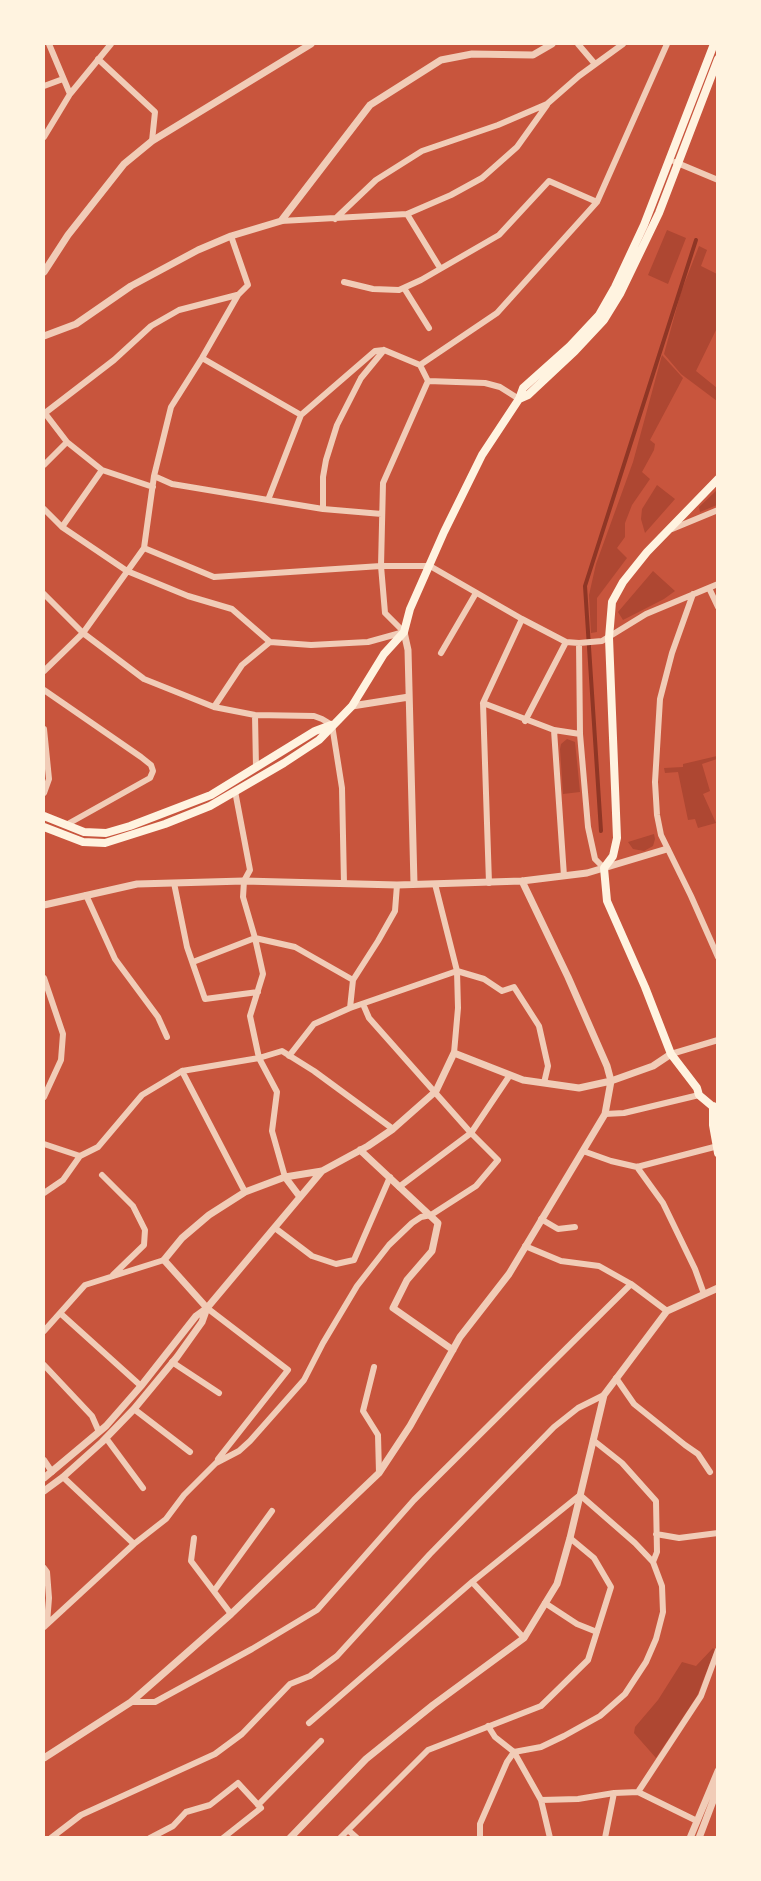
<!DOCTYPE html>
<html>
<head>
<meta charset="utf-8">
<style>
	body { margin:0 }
	#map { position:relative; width:761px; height:1881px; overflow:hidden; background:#c8553d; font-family:Karla,sans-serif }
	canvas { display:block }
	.frame { position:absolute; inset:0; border:45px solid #fff3e0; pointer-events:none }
</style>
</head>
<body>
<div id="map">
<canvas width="761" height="1881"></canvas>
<div class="frame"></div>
</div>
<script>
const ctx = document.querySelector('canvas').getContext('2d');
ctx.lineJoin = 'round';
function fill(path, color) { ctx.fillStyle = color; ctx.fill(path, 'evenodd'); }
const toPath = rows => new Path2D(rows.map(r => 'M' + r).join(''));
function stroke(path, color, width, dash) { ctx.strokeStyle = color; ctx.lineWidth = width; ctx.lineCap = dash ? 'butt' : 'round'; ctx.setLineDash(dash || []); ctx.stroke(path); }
fill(toPath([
	[667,230,686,238,668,284,648,275],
	[699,246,707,250,701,266,717,274,718,326,696,371,717,388,717,401,681,374,664,354,681,292],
	[662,355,683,378,650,440,655,444,654,450,642,472,650,479,632,505,625,523,625,537,617,548,627,558,597,598,597,632,591,633,589,595,596,564,633,462],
	[657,485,675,499,645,533,641,519,642,509],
	[717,490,717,505,700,512,699,507],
	[653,571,675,591,664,599,623,620,618,612],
	[567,739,575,742,580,792,563,794,560,749,561,744],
	[717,756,717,759,702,764,710,791,703,794,716,823,698,828,695,819,688,820,678,772,665,773,664,768,683,767,683,764],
	[654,834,655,839,653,846,644,851,633,849,628,842],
	[713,1648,715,1650,697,1696,656,1758,634,1733,635,1727,658,1700,682,1662,696,1666]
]), '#ae4732');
stroke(toPath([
	[601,831,585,586,696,240]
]), '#8f3625', 4);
stroke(toPath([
	[49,44,70,94],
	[578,44,595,64],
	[98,59,155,112,152,141],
	[44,86,63,79],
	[44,137,70,94,111,44],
	[675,162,718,180],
	[407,214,440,268],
	[335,219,376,180,422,151,498,125,547,104,579,76,623,44],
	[281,221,407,214,451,195,482,178,517,147,547,105],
	[344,282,373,289,399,290,421,280,499,235,549,181,597,202],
	[404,288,429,328],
	[202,358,301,415,268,500],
	[420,365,497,313,597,202,667,44],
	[428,381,485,383,500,387,519,399],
	[44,412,67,442,102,470,153,487],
	[45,413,114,360,151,326,179,310,237,295],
	[301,415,375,351,384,350,420,365],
	[44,465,67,442],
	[154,476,172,484,268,500,323,509,382,514],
	[44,509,62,527,127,571,188,596,232,609,270,642,311,645,368,642,404,632,385,613,381,566,383,483,428,381,420,365],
	[323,509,323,477,326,460,337,425,361,378,384,350],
	[62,527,102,470],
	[672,529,718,510],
	[144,548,214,577,381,566,430,566,522,619,566,642,579,643,602,641,646,614,718,584],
	[709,588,718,607],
	[44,594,83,633,144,679,214,707,255,715,314,716,322,719,332,725,342,788,344,884],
	[693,594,672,653,660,699,655,782,657,815,661,835,691,896,718,957],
	[579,643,580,734,588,827,595,859,604,868],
	[441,653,476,593],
	[44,671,83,633,144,548,154,476,171,407,202,358,238,295,248,285,231,236],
	[44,690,141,757,151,765,153,771,150,778,66,825],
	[483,703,554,730,580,734],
	[214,707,242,665,270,642],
	[255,715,256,768],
	[525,721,566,642],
	[44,729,49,779,44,793],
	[554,730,564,876],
	[235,791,250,870,244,881,243,897,255,938,263,974,250,1016,259,1058,277,1092,272,1131,285,1177],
	[174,883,187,947,205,999,258,992],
	[489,883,483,703,522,619],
	[435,884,457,971,458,1008,454,1053],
	[86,895,115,959,158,1017,167,1037],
	[193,962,255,938,295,947,353,980],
	[457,971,484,979,502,991,514,987,539,1026,548,1066,544,1083],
	[44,978,63,1034,61,1060,44,1097],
	[350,1008,353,980,378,941,395,911,397,885],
	[671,1054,718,1040],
	[289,1056,314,1024,350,1008,457,971],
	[182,1071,245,1192],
	[605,1114,624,1113,699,1095],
	[44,1144,80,1156],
	[583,1151,611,1161,637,1167,718,1146],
	[637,1167,663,1203,695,1269,704,1294],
	[102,1175,133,1206,145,1230,144,1245,113,1275],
	[399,1187,471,1133,510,1075],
	[44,1193,63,1180,80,1156,98,1147,142,1095,182,1071,259,1058,282,1051,314,1071,393,1129],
	[541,1219,558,1229,575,1227],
	[275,1228,312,1256,336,1264,354,1260,390,1177],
	[525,1246,561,1261,599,1266,631,1284,667,1311],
	[207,1308,288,1370,218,1459],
	[60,1313,141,1386],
	[44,1331,85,1285,164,1260],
	[172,1362,219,1393],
	[44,1365,92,1416,99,1432],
	[374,1367,363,1411,378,1435,379,1473],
	[616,1378,634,1404,685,1445,698,1454,710,1472],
	[134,1409,190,1452],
	[106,1438,143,1488],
	[593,1440,622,1463,656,1501,657,1552,653,1562],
	[44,1460,52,1472],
	[63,1477,134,1544],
	[656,1534,679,1538,718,1533],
	[194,1538,191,1561,231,1614],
	[44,1568,47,1572,49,1598,47,1623],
	[472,1582,524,1638],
	[214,1591,272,1511],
	[545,1603,577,1624,597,1632],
	[44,1627,134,1544,166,1519,184,1495,216,1463,239,1451,250,1441,304,1380,323,1343,357,1286,389,1245,412,1223,421,1217,431,1215,476,1186,498,1160,471,1133,369,1018,363,1004],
	[131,1702,155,1702,252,1649,317,1610,414,1500,631,1284],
	[309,1723,472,1582,580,1495,635,1543,653,1562,662,1586,663,1612,656,1639,646,1662,625,1694,600,1716,564,1736,541,1747,514,1752,495,1737,488,1726],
	[638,1792,701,1696,718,1650],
	[541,1800,578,1799,614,1793,638,1792,697,1821],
	[258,1805,321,1741],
	[348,1830,357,1838],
	[51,1838,81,1815,215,1754,242,1734,290,1684,310,1676,337,1656,430,1554,554,1427,578,1408,604,1395],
	[150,1838,173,1826,186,1812,210,1805,238,1783,261,1808,223,1838],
	[340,1838,428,1750,541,1706,588,1660,611,1587,594,1558,570,1538],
	[480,1838,480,1824,507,1762,514,1752,541,1800,550,1838],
	[605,1838,614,1793]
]), '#f1ccb7', 6);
stroke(toPath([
	[44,272,68,235,124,164,152,141,311,44],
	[44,336,76,324,131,286,198,250,231,236,281,221,370,105,441,60,472,54,533,55,552,44],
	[404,632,408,650,414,884],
	[352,706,409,697],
	[44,905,137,884,244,881,397,885,522,881,587,873,667,849],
	[360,1150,438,1223,432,1251,407,1280,393,1308,453,1350],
	[285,1177,300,1197],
	[207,1308,164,1260,182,1238,209,1215,245,1192,285,1177,322,1171,368,1146,393,1129,436,1091,454,1053,523,1080,579,1088,611,1081,653,1066,671,1054],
	[44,1478,106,1426,141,1386,196,1316,207,1308,322,1171],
	[44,1491,63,1477,102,1442,134,1409,177,1357,202,1322,207,1308],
	[44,1758,131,1702,231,1614,379,1473,410,1426,460,1337,509,1274,605,1114,611,1081,607,1066,568,977,522,881],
	[290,1838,366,1759,433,1705,524,1638,557,1584,570,1538,604,1395,667,1311,718,1288],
	[690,1838,718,1771],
	[699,1838,718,1788]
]), '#f1ccb7', 7);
stroke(toPath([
	[519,399,528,395,575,351,604,320,620,294,659,213,718,59],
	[718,479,647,552,623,582,612,602,609,638,617,838,613,856,604,868,607,901,645,987,671,1054,697,1088,699,1095,718,1111],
	[44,816,84,832,106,833,130,826,211,795,315,731,331,725],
	[44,827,83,842,105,843,165,824,210,806,284,763,319,740,352,706,384,654,404,632,410,609,444,532,482,455,519,399,523,388,570,346,599,315,615,287,644,225,714,44],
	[713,1106,713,1125,718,1153]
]), '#fff3e0', 8);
</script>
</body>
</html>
